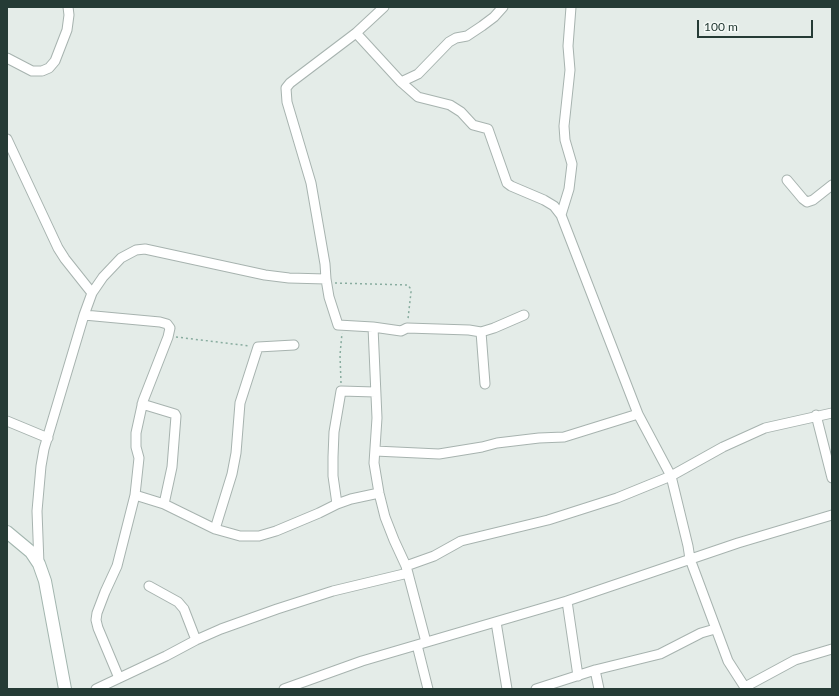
<!DOCTYPE html>
<html>
<head>
<meta charset="utf-8">
<style>
	body { margin:0 }
	#map { position:relative; width:839px; height:696px; overflow:hidden; background:#e4ece8; font-family:Lato,sans-serif }
	canvas { display:block }
	.frame { position:absolute; inset:0; border:8px solid #253b35; pointer-events:none }
	.scale { position:absolute; left:697px; top:20px; width:116px; height:18px; box-sizing:border-box; border:2px solid #253b35; border-top:0; padding-left:5px; font-size:12px; line-height:14px; white-space:nowrap; color:#253b35; -webkit-text-stroke:3px #f4f9f6; paint-order:stroke }
</style>
</head>
<body>
<div id="map">
<canvas width="839" height="696"></canvas>
<div class="frame"></div>
<div class="scale">100 m</div>
</div>
<script>
const ctx = document.querySelector('canvas').getContext('2d');
ctx.lineJoin = 'round';
const toPath = rows => new Path2D(rows.map(r => 'M' + r).join(''));
function stroke(path, color, width, dash) { ctx.strokeStyle = color; ctx.lineWidth = width; ctx.lineCap = dash ? 'butt' : 'round'; ctx.setLineDash(dash || []); ctx.stroke(path); }
const street = toPath([
	[571,7,568,46,570,70,564,126,565,140,572,164,569,189,561,215,638,414,671,476,688,546,690,559,728,661,746,689],
	[356,33,401,82,418,97,450,105,461,112,473,125,488,129,507,183,511,186,544,200,554,206,561,215],
	[7,58,32,71,42,71,49,68,55,61,67,30,69,15,68,7],
	[401,82,418,74,449,42,456,38,467,36,482,26,494,17,503,7],
	[7,139,58,248,65,259,92,293],
	[787,180,803,199,807,202,813,200,832,185],
	[326,279,329,297,338,325,373,327,401,331,407,328,469,330,481,332,494,328,524,315],
	[84,315,160,322,167,324,170,328,168,337,143,401,136,433,136,447,139,458,135,495,117,566,105,592,97,613,96,620,98,628,119,678],
	[373,327,377,418,374,463,379,493,385,517,394,540,406,566,426,642],
	[481,332,485,384],
	[142,404,175,414,176,416,172,467,164,504],
	[816,415,832,478],
	[7,421,48,438],
	[375,451,439,454,482,447,497,443,539,438,564,437,638,414],
	[135,495,164,504,215,529,240,536,259,536,276,531,319,513,337,504,351,499,379,493],
	[337,504,333,476,333,457,334,432,341,391,375,392],
	[215,529,232,474,236,453,240,403,258,347,294,345],
	[39,564,37,511,41,466,44,449,84,315,92,293,103,277,121,258,136,250,145,249,265,275,289,278,326,279,325,264,311,183,287,102,286,88,290,83,356,33,384,7],
	[406,566,434,556,461,541,548,520,617,498,671,476,723,447,765,428,832,413],
	[149,586,178,602,184,609,196,640],
	[567,601,578,676],
	[496,622,507,689],
	[417,645,428,689],
	[595,670,599,689],
	[745,687,795,660,832,649],
	[96,689,166,656,196,640,221,629,277,609,333,591,408,573],
	[284,689,362,661,567,601,738,543,832,515],
	[536,689,595,670,660,654,701,633,715,629]
]);
const secondary = toPath([
	[7,532,31,552,39,564,45,581,65,689]
]);
stroke(street, '#a7b3af', 11);
stroke(secondary, '#a3b6af', 14);
stroke(toPath([
	[335,283,408,285,410,288,411,292,408,319],
	[176,337,250,346],
	[341,383,340,355,342,333]
]), '#88ac9f', 1.5, [2, 3]);
stroke(street, '#fff', 9);
stroke(secondary, '#fff', 12);
</script>
</body>
</html>
